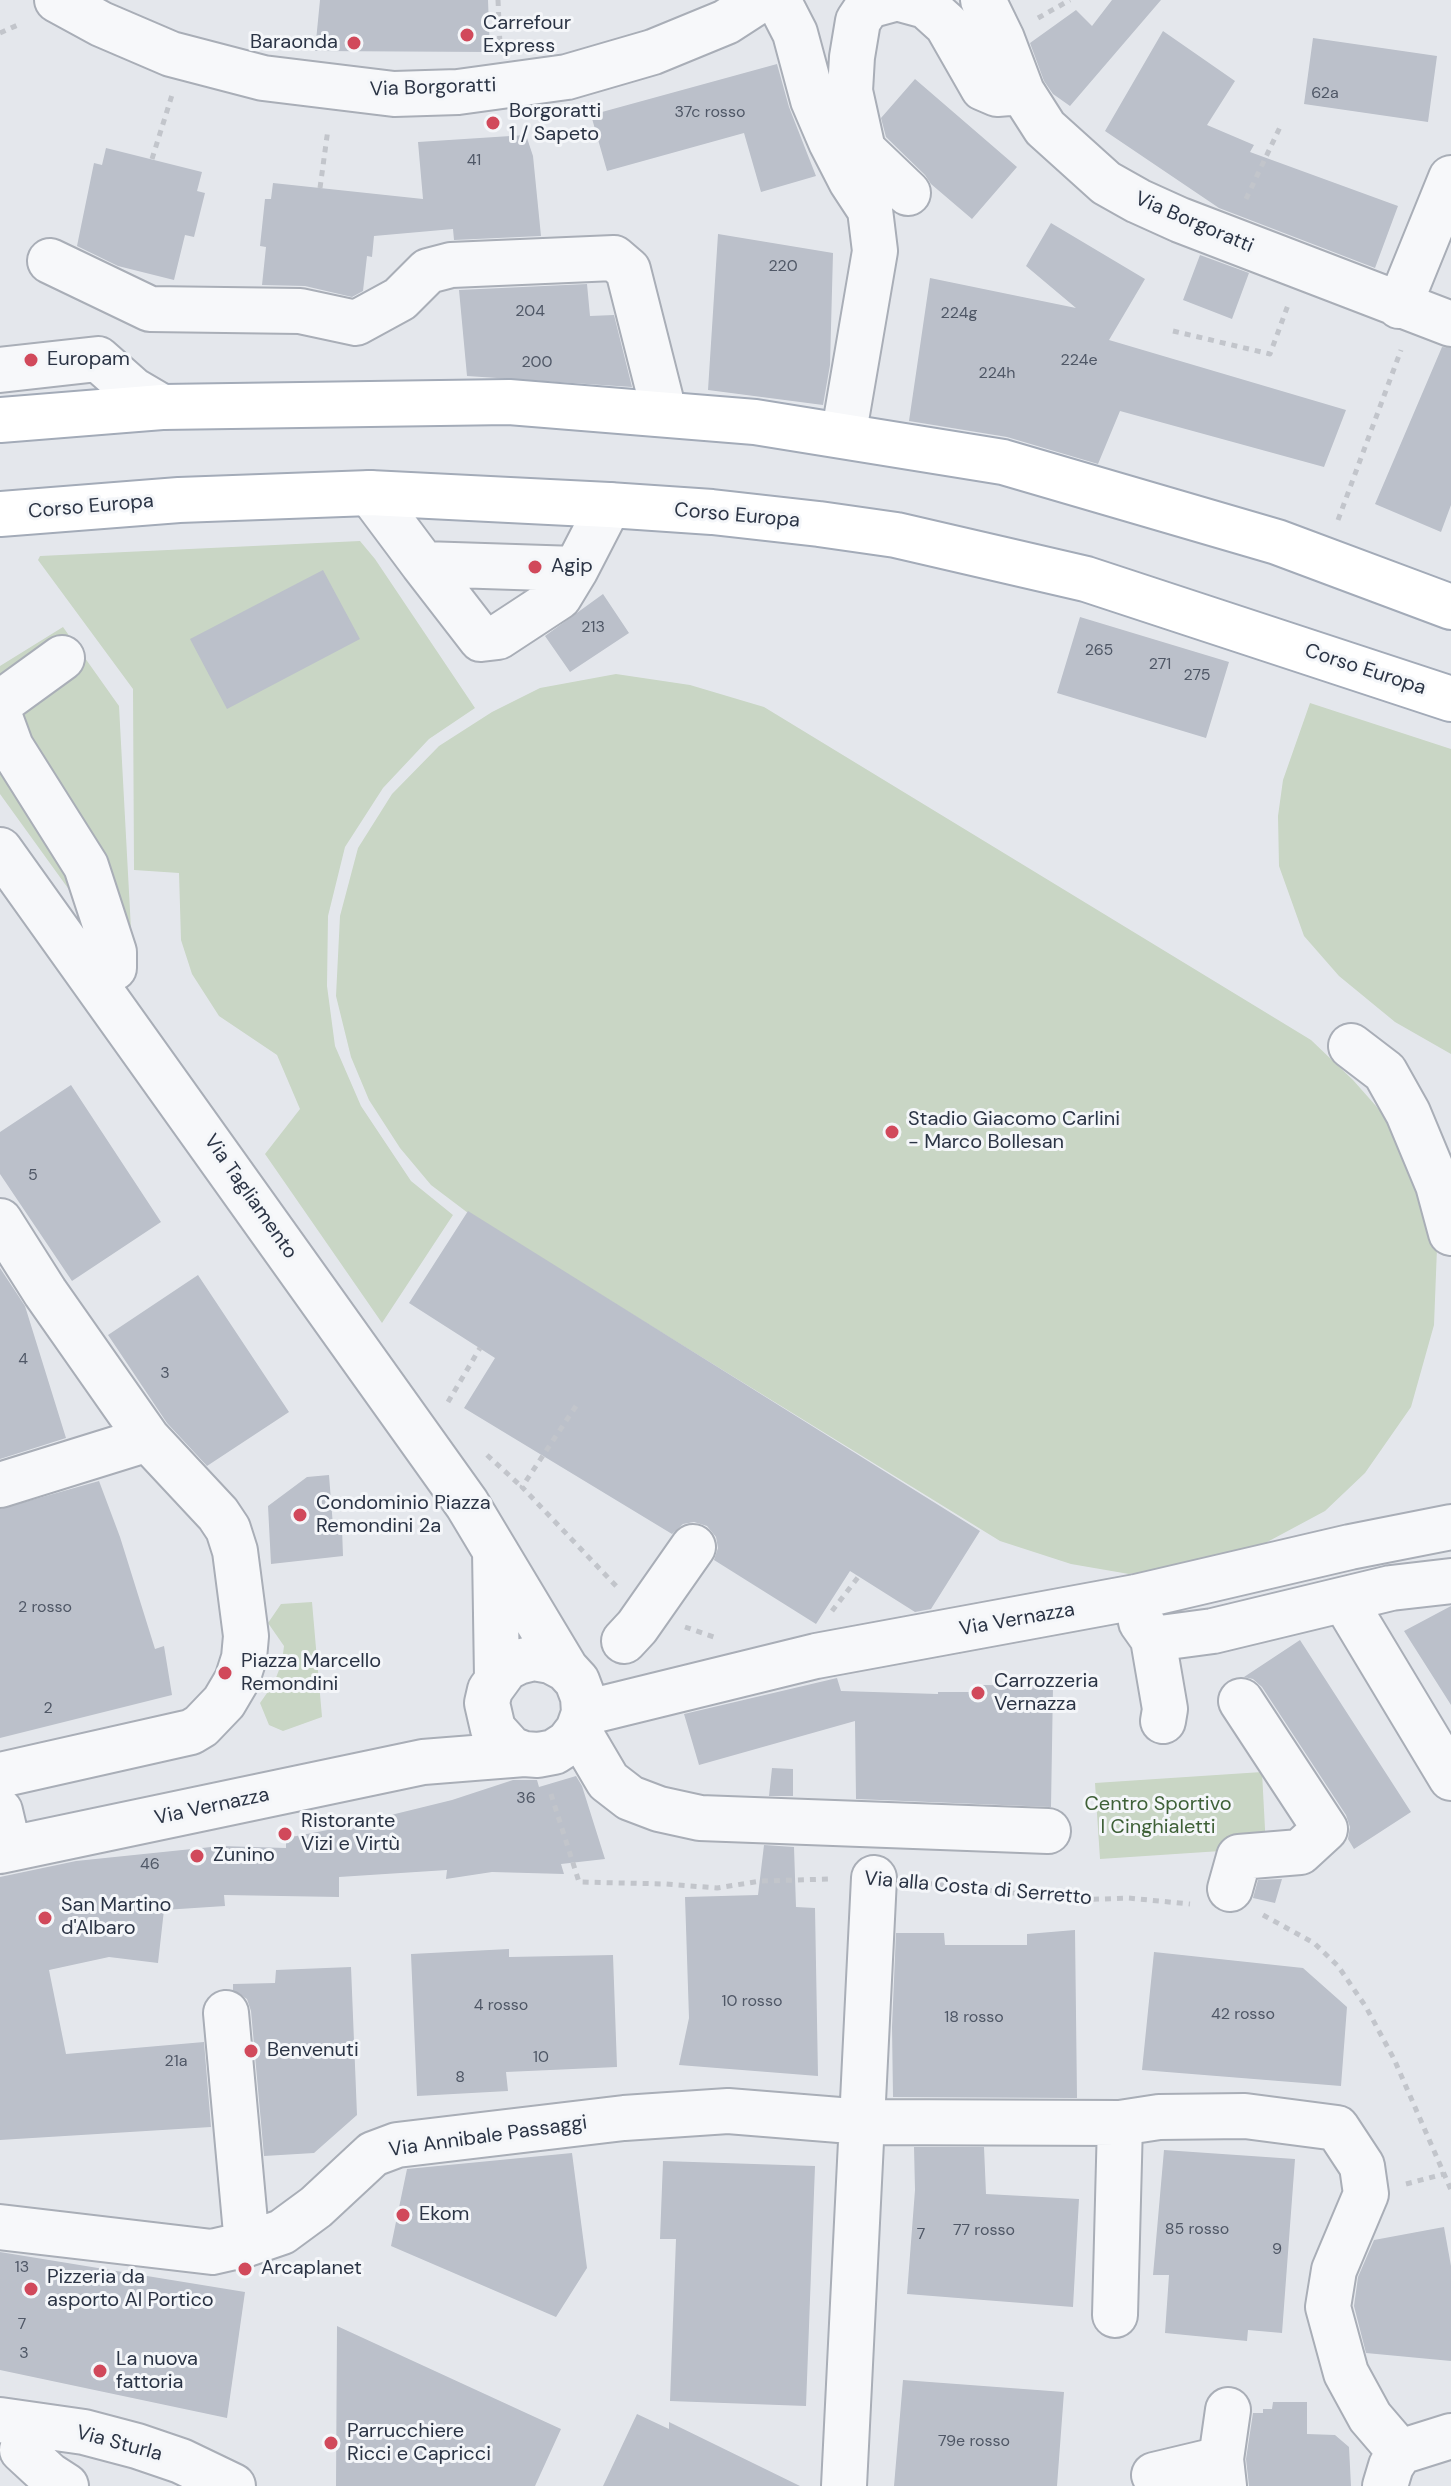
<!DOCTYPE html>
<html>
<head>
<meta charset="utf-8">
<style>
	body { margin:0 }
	canvas { display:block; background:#e4e7ec }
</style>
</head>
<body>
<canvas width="1451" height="2486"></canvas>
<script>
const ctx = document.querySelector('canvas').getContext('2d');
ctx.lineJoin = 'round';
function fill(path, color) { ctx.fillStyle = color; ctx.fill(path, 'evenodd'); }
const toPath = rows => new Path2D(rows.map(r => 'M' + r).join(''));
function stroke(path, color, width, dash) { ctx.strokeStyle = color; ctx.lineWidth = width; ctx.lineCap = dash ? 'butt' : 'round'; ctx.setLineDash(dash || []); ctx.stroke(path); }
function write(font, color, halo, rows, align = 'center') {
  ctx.font = font + ' "DM Sans",sans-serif'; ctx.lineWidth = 6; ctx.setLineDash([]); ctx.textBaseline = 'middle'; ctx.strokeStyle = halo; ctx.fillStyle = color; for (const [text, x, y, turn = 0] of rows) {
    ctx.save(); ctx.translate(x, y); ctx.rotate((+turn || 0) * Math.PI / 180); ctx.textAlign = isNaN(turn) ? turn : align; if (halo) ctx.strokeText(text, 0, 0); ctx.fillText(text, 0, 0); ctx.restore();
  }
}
fill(toPath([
	[360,541,375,559,475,708,429,739,383,788,345,847,328,916,327,986,335,1046,361,1106,411,1181,453,1215,382,1323,265,1154,300,1109,277,1055,219,1016,192,974,181,940,179,873,134,870,133,689,38,560,40,556],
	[63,627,119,706,132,948,114,952,0,794,0,666],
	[616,674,690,685,764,707,1311,1040,1353,1080,1384,1115,1407,1151,1437,1248,1434,1325,1411,1407,1365,1473,1325,1511,1256,1548,1182,1567,1129,1574,1071,1564,1000,1541,468,1213,431,1185,400,1148,369,1100,351,1057,336,996,340,916,358,848,392,794,439,746,492,712,540,688],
	[1310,703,1451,749,1451,1054,1395,1022,1339,976,1304,936,1279,866,1278,816,1283,780],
	[312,1602,322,1717,283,1731,269,1725,260,1703,274,1683,282,1662,284,1646,268,1623,281,1604],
	[1262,1772,1266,1848,1100,1859,1095,1783]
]), '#c9d6c5');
fill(toPath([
	[320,0,488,0,490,52,315,51],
	[1112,0,1161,0,1070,106,1053,94,1044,81,1030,43,1076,10,1092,26],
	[1163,31,1235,81,1207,125,1254,145,1250,152,1398,206,1375,268,1219,208,1105,131],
	[1313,38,1437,56,1428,122,1304,104],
	[777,64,789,107,816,176,761,192,744,133,607,171,591,115],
	[915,79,1017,167,972,219,931,184,925,175,886,137,881,118],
	[526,135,533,156,541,236,454,240,453,229,374,236,372,257,367,256,363,291,352,297,305,286,262,285,266,247,260,246,265,199,271,199,273,183,423,199,418,142],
	[106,148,202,172,197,191,205,193,194,237,185,235,174,280,118,266,77,246,94,163,102,165],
	[1051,223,1145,279,1109,340,1346,410,1324,467,1120,411,1098,464,1007,437,909,421,930,278,1076,308,1026,266],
	[718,234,833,253,830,365,823,405,708,390],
	[1200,255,1249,273,1232,319,1183,300],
	[587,284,590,316,614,315,632,387,467,376,459,290],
	[1442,347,1451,348,1451,505,1441,532,1375,504],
	[323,570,360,639,227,709,190,639],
	[603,594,629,633,570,672,545,636],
	[1080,617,1229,662,1206,738,1057,693],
	[71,1085,161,1222,72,1281,0,1174,0,1132],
	[468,1211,980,1531,931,1609,915,1612,850,1571,816,1624,714,1560,718,1548,716,1537,707,1526,694,1522,683,1524,672,1534,464,1408,495,1358,409,1303],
	[0,1268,25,1306,66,1438,0,1459],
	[198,1275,289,1412,207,1466,167,1423,108,1335],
	[329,1475,333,1526,342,1528,343,1556,271,1564,268,1506,307,1477],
	[99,1481,120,1537,155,1649,164,1646,172,1695,0,1738,0,1509],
	[1451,1606,1451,1705,1404,1631],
	[1300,1640,1411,1812,1354,1849,1348,1839,1350,1827,1346,1815,1262,1687,1253,1679,1244,1677],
	[837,1678,841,1691,938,1694,938,1692,982,1692,983,1685,1053,1686,1051,1807,856,1799,855,1721,699,1765,684,1714],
	[772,1768,793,1769,793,1796,769,1796],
	[576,1776,582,1786,605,1859,561,1864,564,1874,492,1872,446,1879,447,1870,339,1877,339,1897,224,1895,225,1906,164,1910,158,1963,109,1957,49,1970,66,2054,204,2042,211,2127,0,2140,0,1877,76,1861,221,1846,286,1848,286,1838,338,1828,452,1800,513,1780,537,1780,539,1787],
	[764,1845,794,1847,796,1907,815,1908,818,2076,679,2065,689,2018,685,1897,758,1895],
	[1282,1879,1275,1903,1253,1898,1258,1880],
	[1075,1930,1077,2098,893,2097,892,2027,896,1933,944,1933,945,1945,1027,1945,1027,1934],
	[509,1949,509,1957,613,1955,617,2067,506,2072,508,2091,417,2096,411,1954],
	[1154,1952,1303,1968,1347,2007,1341,2086,1142,2070],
	[351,1967,357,2115,314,2153,264,2156,251,2011,247,1999,233,1990,233,1984,275,1983,276,1970],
	[914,2147,984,2147,986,2194,1079,2199,1073,2307,907,2294,915,2190],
	[1164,2150,1295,2159,1282,2333,1248,2330,1247,2341,1165,2333,1169,2275,1153,2275],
	[572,2153,587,2268,556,2317,391,2246,407,2169],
	[663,2161,815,2166,806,2406,670,2401,676,2239,660,2239],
	[1444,2227,1451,2266,1451,2361,1366,2353,1354,2306,1358,2277,1374,2240],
	[0,2252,245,2292,227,2418,0,2370],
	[337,2326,561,2429,535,2486,336,2486],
	[903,2380,1064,2392,1057,2486,894,2486],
	[1273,2402,1307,2402,1307,2434,1335,2435,1349,2447,1351,2486,1249,2486,1246,2459,1253,2413,1263,2413,1263,2409,1272,2409],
	[637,2414,669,2429,669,2422,800,2486,603,2486]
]), '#bbc0ca');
const minor = toPath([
	[57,0,101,24,171,54,263,78,394,94,458,92,567,77,653,52,726,22,760,0],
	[778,0,795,33,813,100,831,142,851,181,870,210,875,251,846,420,846,434],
	[890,0,868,6,858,21,852,57,850,91,863,150,908,193],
	[904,0,926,6,947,25,983,88,997,94,1022,92],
	[983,0,1002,39,1022,92,1045,128,1106,183,1138,201,1180,220,1451,324],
	[50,261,150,309,300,311,356,323,400,299,428,271,451,265,614,258,628,270,664,412],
	[1399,306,1451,178],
	[0,370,98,359,133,390,162,407],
	[370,493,423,564,576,569,609,505],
	[423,564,481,639,498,637,559,597,576,569],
	[0,703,62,658],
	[0,717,11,747,86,866,114,952,114,968],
	[0,850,467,1504,566,1669],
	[1351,1046,1385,1072,1408,1113,1438,1185,1451,1233],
	[0,1221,45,1292,148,1439,218,1514,228,1529,235,1551,246,1636,244,1658,237,1680,224,1702,201,1726,191,1732,0,1775],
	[0,1485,148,1439],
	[495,1551,497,1678],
	[1344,1600,1451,1778],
	[1140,1615,1141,1622,1153,1639,1165,1709,1163,1721],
	[1153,1639,1213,1631,1391,1588,1451,1581],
	[624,1641,637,1627,693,1547],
	[584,1713,816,1656,1136,1597,1350,1547,1451,1527],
	[578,1730,608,1781,630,1798,659,1809,700,1818,1048,1831],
	[0,1811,9,1849],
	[0,1851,423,1762,524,1754,538,1755,554,1752,568,1743,578,1730,584,1713,583,1697,577,1681,566,1669,551,1661,534,1658,518,1662,506,1668,490,1690,487,1703,493,1729,511,1749,524,1754],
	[1230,1889,1239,1857,1300,1852,1325,1829,1241,1701],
	[226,2013,247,2244],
	[0,2227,212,2252,247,2244,282,2232,316,2207,373,2154,397,2145,624,2118,728,2111,864,2122,1120,2123,1159,2117,1245,2116,1337,2128,1362,2166,1366,2194,1334,2270,1328,2307,1346,2373,1370,2417,1400,2452],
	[1115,2315,1120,2123],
	[0,2420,84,2432,137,2446,181,2461,233,2486],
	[22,2450,49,2475,66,2486],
	[1221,2459,1228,2410],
	[1154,2475,1221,2459,1224,2486],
	[844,2486,874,1878],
	[1385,2486,1391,2466,1400,2452,1451,2436]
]);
const major = toPath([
	[0,420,162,407,509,402,755,422,1003,462,1277,542,1451,607],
	[0,514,179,500,370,493,609,505,712,512,819,524,896,535,1086,579,1451,699]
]);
stroke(minor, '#a9aeb7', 48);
stroke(major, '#a3abb8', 48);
stroke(toPath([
	[498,0,500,45],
	[1038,18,1070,0],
	[0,33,20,24],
	[152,159,172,95],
	[320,188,328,129],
	[1246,199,1281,125],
	[1173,331,1270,354,1288,305],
	[1338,520,1401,350],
	[448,1402,480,1348],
	[576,1406,522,1487,617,1587],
	[487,1455,522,1487],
	[832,1611,859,1576],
	[685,1627,714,1637],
	[551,1794,579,1882,666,1884,717,1888,761,1881,832,1879],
	[914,1882,1076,1900,1128,1898,1190,1904],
	[1263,1915,1314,1943,1338,1966,1366,2007,1394,2059,1451,2190],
	[1406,2184,1444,2174]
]), '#c2c5cb', 5, [6, 6]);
stroke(minor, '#f7f8fa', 44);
stroke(major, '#fff', 44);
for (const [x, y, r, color] of [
	[467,35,8,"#d1495b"],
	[354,43,8,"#d1495b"],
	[493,123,8,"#d1495b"],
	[31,360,8,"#d1495b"],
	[535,567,8,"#d1495b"],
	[892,1132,8,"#d1495b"],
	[300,1515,8,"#d1495b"],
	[225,1673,8,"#d1495b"],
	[978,1693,8,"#d1495b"],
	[285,1834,8,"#d1495b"],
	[197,1856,8,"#d1495b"],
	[45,1918,8,"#d1495b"],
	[251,2051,8,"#d1495b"],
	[403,2215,8,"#d1495b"],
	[245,2269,8,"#d1495b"],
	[31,2289,8,"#d1495b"],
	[100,2371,8,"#d1495b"],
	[331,2443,8,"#d1495b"]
]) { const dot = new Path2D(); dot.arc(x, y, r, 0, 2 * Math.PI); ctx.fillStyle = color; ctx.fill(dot); stroke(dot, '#f4f6f9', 3); }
write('16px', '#4f5766', null, [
	["62a",1325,94],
	["37c rosso",710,113],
	["41",474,161],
	["220",783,267],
	["204",530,312],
	["224g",959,314],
	["224e",1079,361],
	["200",537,363],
	["224h",997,374],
	["213",593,628],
	["265",1099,651],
	["271",1160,665],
	["275",1197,676],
	["5",33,1176],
	["4",23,1360],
	["3",165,1374],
	["2 rosso",45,1608],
	["2",48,1709],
	["36",526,1799],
	["46",150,1865],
	["10 rosso",752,2002],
	["4 rosso",501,2006],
	["42 rosso",1243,2015],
	["18 rosso",974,2018],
	["10",541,2058],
	["21a",176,2062],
	["8",460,2078],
	["85 rosso",1197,2230],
	["77 rosso",984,2231],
	["7",921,2235],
	["9",1277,2250],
	["13",22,2268],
	["7",22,2325],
	["3",24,2354],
	["79e rosso",974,2442]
]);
write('20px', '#2b3445', '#f4f6f9', [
	["Carrefour",483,24],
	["Express",483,47],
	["Baraonda",338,43,"right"],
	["Borgoratti",509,112],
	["1 / Sapeto",509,135],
	["Europam",47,360],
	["Agip",551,567],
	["Stadio Giacomo Carlini",908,1120],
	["- Marco Bollesan",908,1143],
	["Condominio Piazza",316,1504],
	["Remondini 2a",316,1527],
	["Piazza Marcello",241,1662],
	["Remondini",241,1685],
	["Carrozzeria",994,1682],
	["Vernazza",994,1705],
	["Ristorante",301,1822],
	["Vizi e Virtù",301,1845],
	["Zunino",213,1856],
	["San Martino",61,1906],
	["d'Albaro",61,1929],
	["Benvenuti",267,2051],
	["Ekom",419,2215],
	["Arcaplanet",261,2269],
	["Pizzeria da",47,2278],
	["asporto Al Portico",47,2301],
	["La nuova",116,2360],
	["fattoria",116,2383],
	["Parrucchiere",347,2432],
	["Ricci e Capricci",347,2455]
], 'left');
write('20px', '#2b3445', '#f4f6f9', [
	["Via Borgoratti",433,88,-2],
	["Via Borgoratti",1194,223,23],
	["Corso Europa",91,507,-5],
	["Corso Europa",737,516,5],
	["Corso Europa",1365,670,18],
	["Via Tagliamento",250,1197,55],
	["Via Vernazza",1017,1620,-10],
	["Via Vernazza",212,1807,-12],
	["Via alla Costa di Serretto",978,1889,5],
	["Via Annibale Passaggi",488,2137,-8],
	["Via Sturla",119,2444,15]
]);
write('20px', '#3f6138', '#f4f6f9', [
	["Centro Sportivo",1158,1805],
	["I Cinghialetti",1158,1828]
]);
</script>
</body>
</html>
